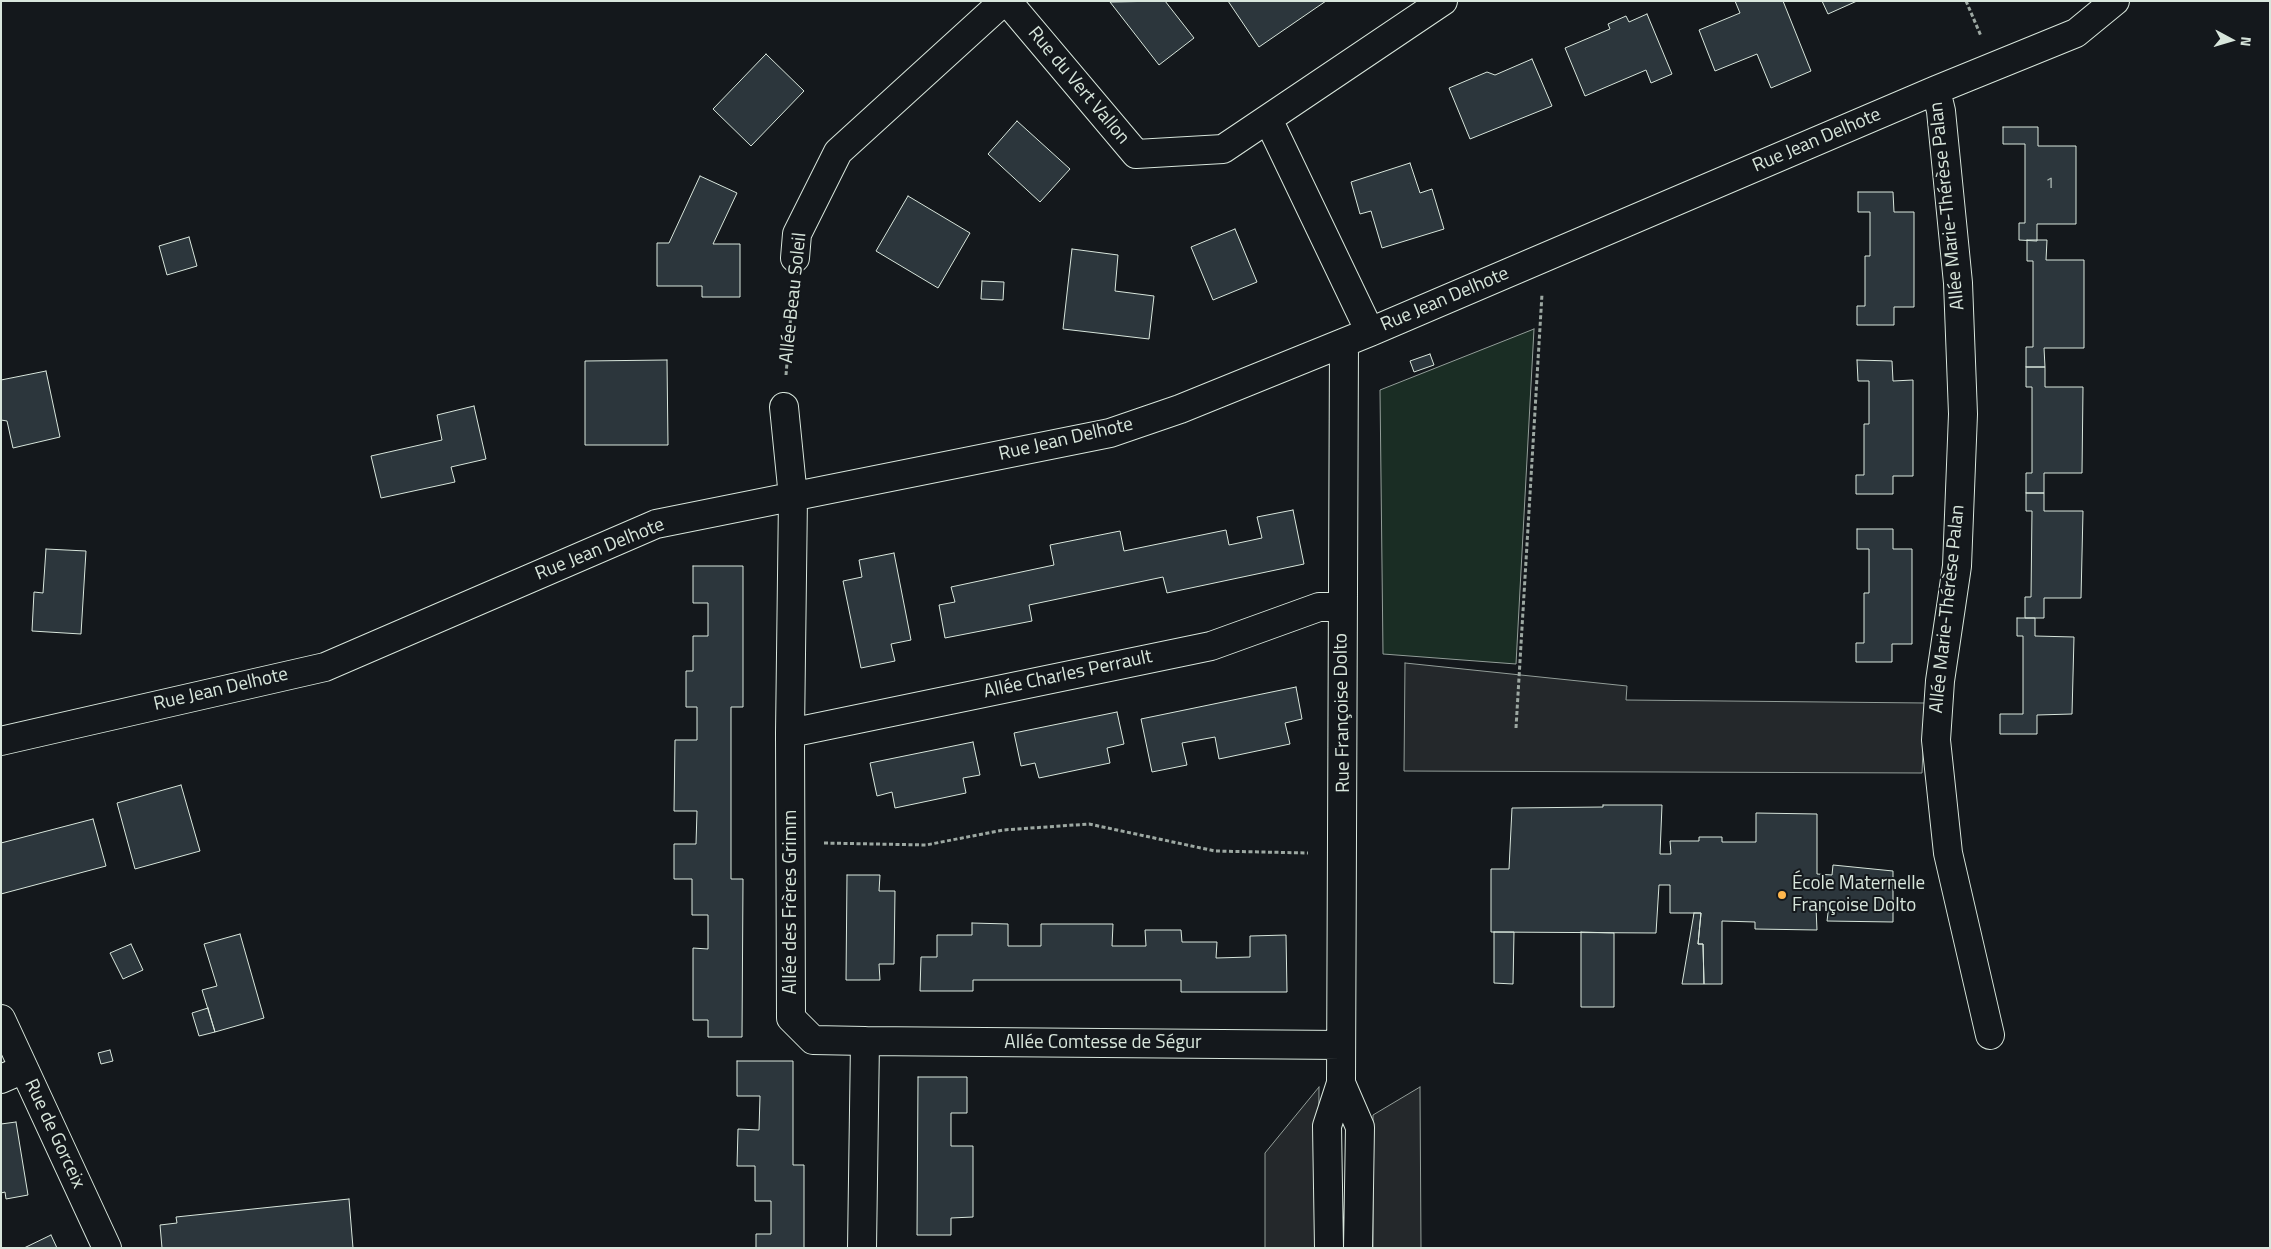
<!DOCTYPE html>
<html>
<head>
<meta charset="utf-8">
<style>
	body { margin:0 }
	#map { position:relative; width:2271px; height:1249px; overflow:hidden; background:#14181c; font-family:"Titillium Web",sans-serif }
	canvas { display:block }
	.frame { position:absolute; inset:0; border:2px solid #d8e6dc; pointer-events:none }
	.north { position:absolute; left:2206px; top:15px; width:50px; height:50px; -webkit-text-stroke:4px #14181c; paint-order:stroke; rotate:96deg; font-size:14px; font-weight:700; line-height:20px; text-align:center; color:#d8e6dc }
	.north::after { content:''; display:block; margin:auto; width:18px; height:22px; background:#d8e6dc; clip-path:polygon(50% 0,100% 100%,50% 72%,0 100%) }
</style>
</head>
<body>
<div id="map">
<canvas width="2271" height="1249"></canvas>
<div class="frame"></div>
<div class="north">N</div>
</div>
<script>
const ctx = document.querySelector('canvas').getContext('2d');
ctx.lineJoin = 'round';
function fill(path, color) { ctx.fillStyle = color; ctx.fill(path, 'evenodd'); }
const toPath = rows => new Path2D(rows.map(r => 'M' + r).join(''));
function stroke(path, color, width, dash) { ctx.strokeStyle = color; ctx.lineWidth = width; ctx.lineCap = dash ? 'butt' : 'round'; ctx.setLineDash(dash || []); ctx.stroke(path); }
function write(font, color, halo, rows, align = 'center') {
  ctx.font = font + ' "Titillium Web",sans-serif'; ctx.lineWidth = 4; ctx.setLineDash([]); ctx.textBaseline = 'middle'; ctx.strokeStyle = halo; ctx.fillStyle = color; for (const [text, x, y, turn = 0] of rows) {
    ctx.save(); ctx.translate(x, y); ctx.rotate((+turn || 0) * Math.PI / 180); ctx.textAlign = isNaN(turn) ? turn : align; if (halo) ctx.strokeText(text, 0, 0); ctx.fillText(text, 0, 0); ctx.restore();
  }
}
const green = toPath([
	[1534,329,1516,664,1383,654,1380,390,1534,329]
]);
fill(green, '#1a2d24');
stroke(green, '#939e99', 1);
const parking = toPath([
	[1405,663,1627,686,1626,700,1925,703,1922,773,1404,771,1405,663],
	[1319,1087,1318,1248,1265,1248,1265,1153,1319,1087],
	[1420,1087,1421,1248,1373,1248,1373,1115,1420,1087]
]);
fill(parking, '#24282b');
stroke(parking, '#939e99', 1);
const building = toPath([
	[1165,1,1194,38,1159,65,1110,2,1165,1],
	[1228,1,1326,1,1259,47,1228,1],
	[1735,1,1783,1,1811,71,1771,88,1757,54,1715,71,1699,30,1740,13,1735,1],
	[1822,1,1857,1,1828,14,1822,1],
	[1647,14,1672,74,1651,83,1646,70,1585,96,1565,48,1610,29,1608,24,1626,16,1629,22,1647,14],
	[766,54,804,91,751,146,713,109,766,54],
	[1532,59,1552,106,1470,139,1449,88,1487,72,1495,75,1532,59],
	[1017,121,1070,169,1040,202,988,154,1017,121],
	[2003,127,2038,127,2038,146,2076,146,2076,224,2037,224,2037,241,2019,240,2019,223,2025,223,2025,144,2003,144,2003,127],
	[1410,163,1420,193,1432,189,1444,229,1382,248,1371,211,1360,214,1351,182,1410,163],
	[700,176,737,193,713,244,740,244,740,297,702,297,702,286,657,286,657,243,669,243,700,176],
	[1858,192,1893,192,1894,212,1914,212,1914,307,1894,307,1894,325,1857,325,1857,306,1865,306,1865,256,1870,256,1870,212,1858,212,1858,192],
	[908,196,970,233,938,288,876,251,908,196],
	[1235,229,1257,282,1213,300,1191,247,1235,229],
	[189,237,197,266,167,275,159,246,189,237],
	[2027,240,2047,240,2046,260,2084,260,2084,348,2044,348,2045,367,2026,367,2026,347,2033,347,2033,261,2027,261,2027,240],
	[1072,249,1118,255,1115,291,1154,296,1149,339,1063,329,1072,249],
	[982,281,1004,282,1003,300,981,299,982,281],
	[1430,354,1434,365,1414,372,1410,361,1430,354],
	[667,360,668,445,585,445,585,361,667,360],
	[1857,360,1892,361,1893,381,1913,380,1913,476,1893,476,1893,494,1856,494,1856,475,1864,475,1864,424,1869,424,1869,381,1858,381,1857,360],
	[2026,367,2045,367,2045,387,2083,387,2082,473,2044,473,2044,493,2026,493,2026,473,2032,473,2032,387,2026,387,2026,367],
	[46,371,60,437,13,448,7,421,1,420,1,380,46,371],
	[474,406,486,459,451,467,455,482,381,498,371,456,442,440,437,415,474,406],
	[2026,493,2044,493,2044,511,2083,511,2081,598,2044,598,2044,618,2025,618,2025,597,2031,597,2032,511,2026,511,2026,493],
	[1293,510,1304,564,1167,593,1163,577,1029,605,1032,621,945,638,939,605,955,602,951,587,1054,565,1050,545,1120,531,1124,551,1226,530,1229,545,1262,538,1257,517,1293,510],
	[1857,529,1893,529,1893,549,1912,549,1912,644,1892,644,1892,662,1856,662,1856,643,1864,643,1864,593,1869,593,1869,549,1857,549,1857,529],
	[46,549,86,551,81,634,32,631,34,592,43,593,46,549],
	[894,553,911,640,891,644,895,661,861,668,843,581,862,577,859,560,894,553],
	[693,566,743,566,743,707,731,707,731,879,743,879,742,1037,708,1037,708,1020,693,1020,693,948,708,949,708,915,692,915,692,879,674,879,674,844,696,844,697,811,674,811,675,740,697,740,697,707,686,707,686,671,693,671,693,636,708,636,708,603,693,603,693,566],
	[2017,618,2035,618,2035,636,2074,637,2072,714,2037,715,2037,734,2000,734,2000,714,2023,714,2023,636,2017,636,2017,618],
	[1296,687,1302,719,1285,723,1290,744,1219,759,1215,737,1182,743,1187,765,1152,772,1141,719,1296,687],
	[1117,712,1124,744,1107,748,1110,763,1039,778,1035,763,1021,766,1014,733,1117,712],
	[973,742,980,775,963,778,966,793,895,808,892,792,877,796,870,763,973,742],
	[181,785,200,851,135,869,117,803,181,785],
	[1603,805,1662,805,1660,854,1671,854,1670,841,1699,841,1699,837,1722,837,1722,842,1756,842,1756,813,1817,814,1817,874,1832,875,1833,865,1893,871,1893,922,1827,921,1829,905,1816,907,1817,930,1755,929,1755,922,1722,921,1722,984,1704,984,1703,944,1698,944,1701,913,1670,913,1670,885,1659,885,1656,933,1491,932,1491,869,1509,869,1512,808,1603,807,1603,805],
	[93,819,106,866,1,894,1,843,93,819],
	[847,875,880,875,879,891,895,891,894,964,879,964,880,980,846,980,847,875],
	[1694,913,1701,913,1698,944,1703,944,1704,984,1682,984,1694,913],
	[972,923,1008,924,1008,946,1041,946,1041,924,1113,924,1112,946,1146,946,1145,930,1181,930,1182,942,1217,942,1216,958,1250,957,1250,936,1286,935,1287,992,1181,992,1181,980,973,980,973,991,920,991,921,957,937,957,937,935,972,935,972,923],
	[1494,932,1514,932,1513,984,1494,983,1494,932],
	[1581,932,1614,933,1614,1007,1581,1007,1581,932],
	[240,934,264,1018,215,1032,202,990,217,986,204,944,240,934],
	[131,944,143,970,123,979,110,953,131,944],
	[208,1008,215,1032,199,1036,192,1013,208,1008],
	[110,1050,113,1061,101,1064,98,1053,110,1050],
	[737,1061,793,1061,793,1165,804,1165,804,1248,756,1248,756,1234,771,1234,771,1201,755,1201,755,1166,737,1166,738,1129,759,1130,760,1096,737,1096,737,1061],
	[918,1077,967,1077,967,1113,951,1113,951,1146,973,1146,973,1217,951,1218,951,1235,917,1235,918,1077],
	[16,1122,28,1195,6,1199,5,1192,1,1193,1,1124,16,1122],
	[349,1199,353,1248,162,1248,160,1225,177,1223,176,1217,349,1199],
	[51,1235,57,1248,24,1248,51,1235]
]);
fill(building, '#2c363c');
stroke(building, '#d8e6dc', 1);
const minor = toPath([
	[1007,1,1136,154,1223,149,1443,1],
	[1936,90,1941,111,1958,283,1963,414,1957,566,1940,681,1936,740,1948,853,1990,1035],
	[1268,119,1370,332],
	[795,258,797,234,838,152,1004,1],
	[784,407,793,497,790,733,791,1018,813,1040,865,1041,862,1248],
	[790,733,1211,646,1319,607,1341,607],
	[1,741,325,667,656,524,1110,433,1180,409,1370,332,1936,90,2076,33,2115,1],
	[1,1019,107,1248],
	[865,1041,1341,1045],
	[1,1079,24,1069],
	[1341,1083,1360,1127,1358,1248],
	[1329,1248,1327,1126,1341,1083,1344,343]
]);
stroke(minor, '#d8e6dc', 30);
stroke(toPath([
	[1966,1,1981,36],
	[786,375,793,289],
	[1516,728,1542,294],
	[824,843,926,845,1003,830,1089,824,1215,851,1308,853]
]), '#9da8a2', 3, [4, 2.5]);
stroke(minor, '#14181c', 28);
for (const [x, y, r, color] of [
	[1782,895,5,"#ffb74d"]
]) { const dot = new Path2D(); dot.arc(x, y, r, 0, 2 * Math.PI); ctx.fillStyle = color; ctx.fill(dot); stroke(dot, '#14181c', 2); }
write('16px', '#adbab4', null, [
	["1",2050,184]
]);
write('19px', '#d8e6dc', '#14181c', [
	["Rue du Vert Vallon",1078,86,50],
	["Rue Jean Delhote",1817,141,-23],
	["Allée Marie-Thérèse Palan",1948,206,-96],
	["Allée Beau Soleil",794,298,-84],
	["Rue Jean Delhote",1445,300,-23],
	["Rue Jean Delhote",1066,440,-13],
	["Rue Jean Delhote",600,550,-22],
	["Allée Marie-Thérèse Palan",1948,609,-84],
	["Allée Charles Perrault",1068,675,-12],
	["Rue Jean Delhote",221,690,-13],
	["Rue Françoise Dolto",1343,713,-91],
	["Allée des Frères Grimm",791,902,-90],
	["Allée Comtesse de Ségur",1103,1043],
	["Rue de Gorceix",54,1134,65]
]);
write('19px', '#d8e6dc', '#14181c', [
	["École Maternelle",1792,884],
	["Françoise Dolto",1792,906]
], 'left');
</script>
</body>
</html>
